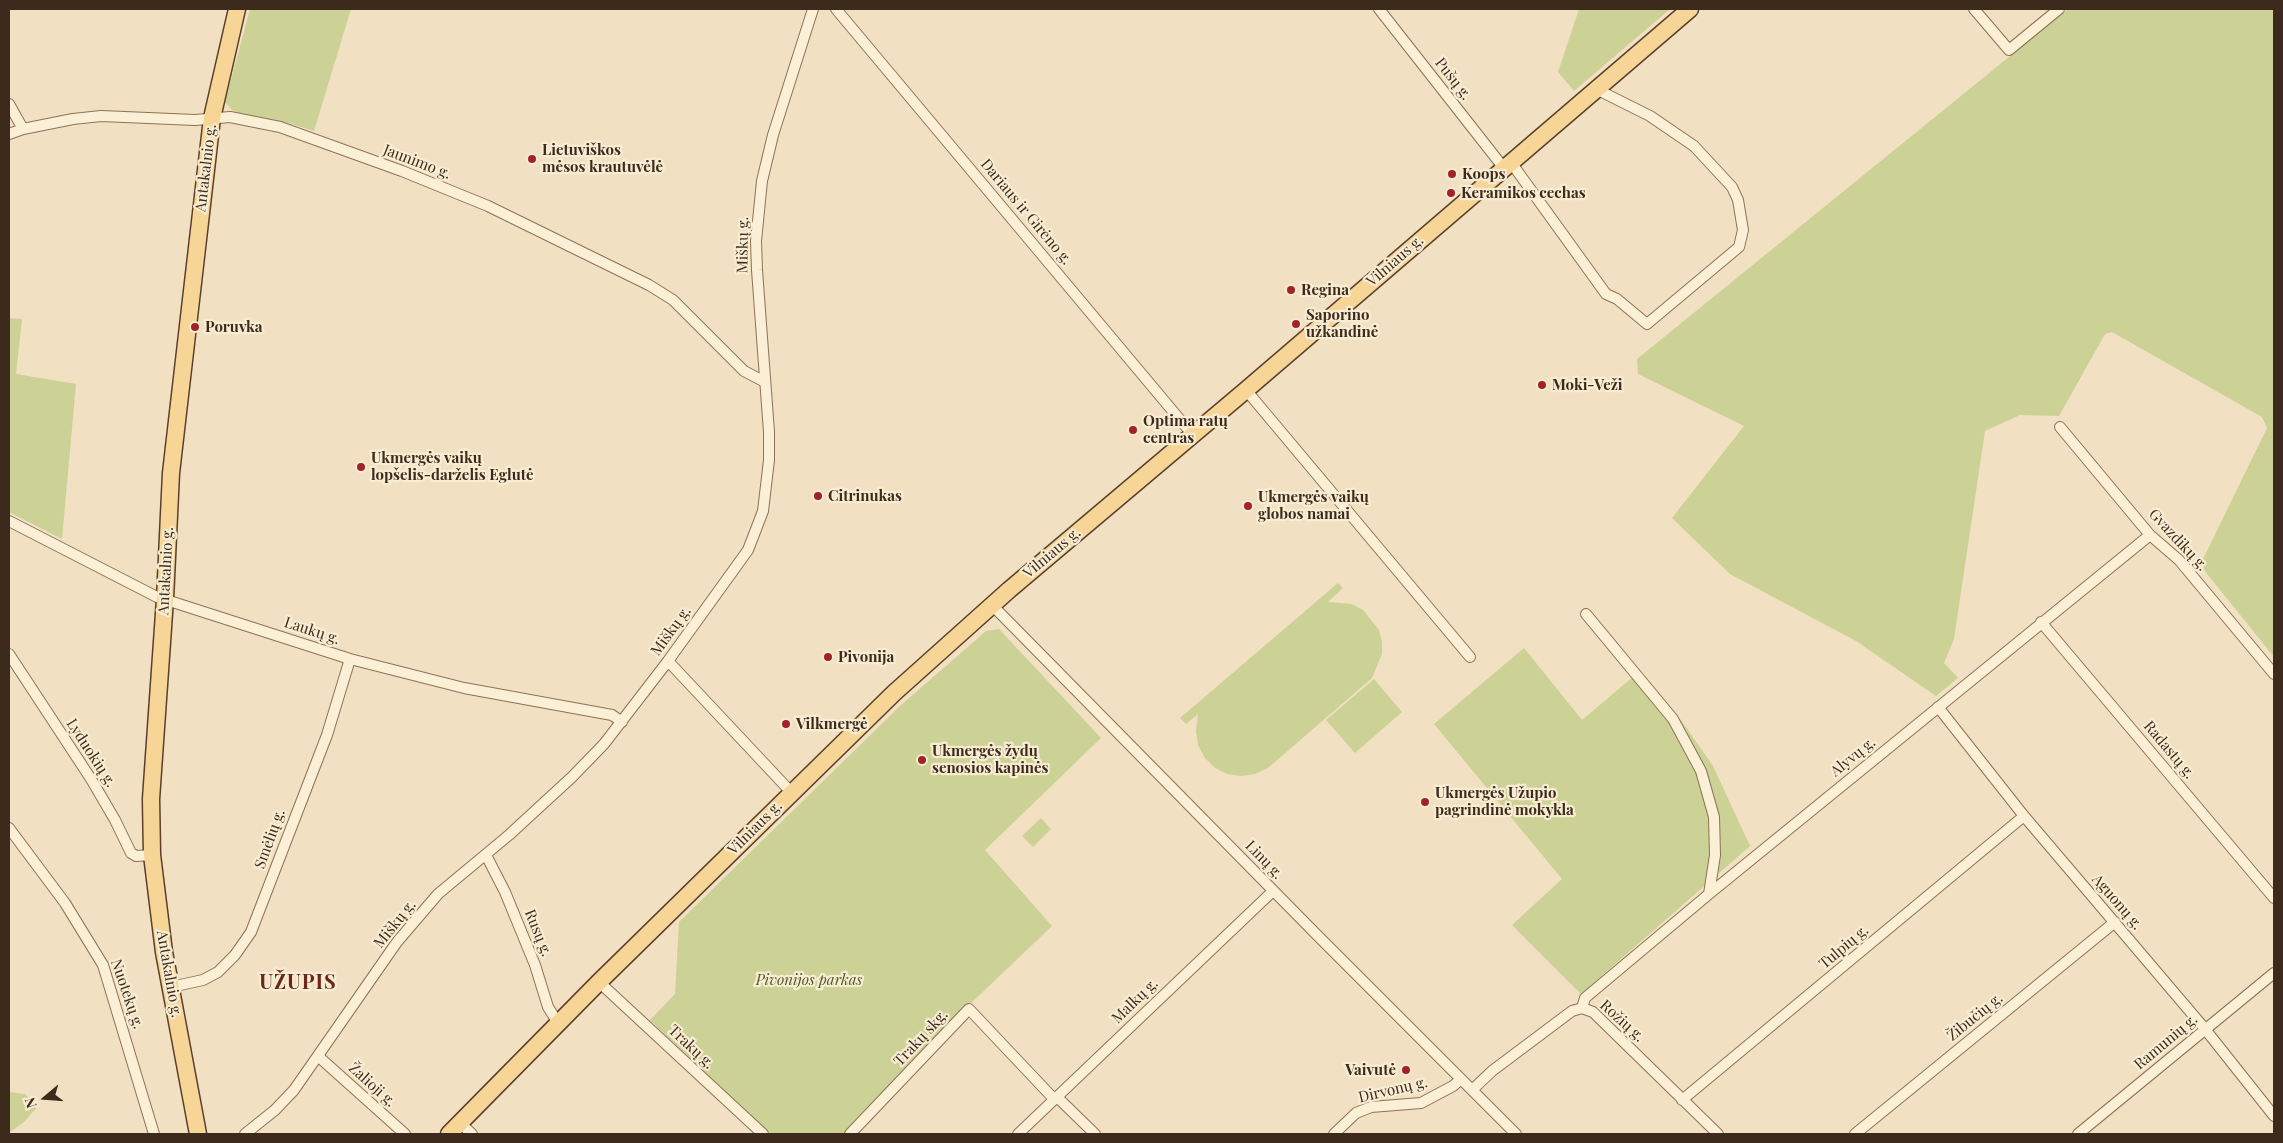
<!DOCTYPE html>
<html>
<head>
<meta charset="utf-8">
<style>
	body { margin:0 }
	#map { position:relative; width:2283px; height:1143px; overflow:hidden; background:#f1e1c2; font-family:"Playfair Display",serif }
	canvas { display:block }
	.frame { position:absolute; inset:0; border:10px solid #3c2b1d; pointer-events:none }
	.north { position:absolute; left:20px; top:1073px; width:50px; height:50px; -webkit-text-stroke:4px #f8ecd3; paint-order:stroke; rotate:252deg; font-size:14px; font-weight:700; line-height:20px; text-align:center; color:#3c2b1d }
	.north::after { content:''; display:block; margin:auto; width:18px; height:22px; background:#3c2b1d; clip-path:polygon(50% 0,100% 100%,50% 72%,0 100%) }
</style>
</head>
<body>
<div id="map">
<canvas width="2283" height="1143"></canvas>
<div class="frame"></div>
<div class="north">N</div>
</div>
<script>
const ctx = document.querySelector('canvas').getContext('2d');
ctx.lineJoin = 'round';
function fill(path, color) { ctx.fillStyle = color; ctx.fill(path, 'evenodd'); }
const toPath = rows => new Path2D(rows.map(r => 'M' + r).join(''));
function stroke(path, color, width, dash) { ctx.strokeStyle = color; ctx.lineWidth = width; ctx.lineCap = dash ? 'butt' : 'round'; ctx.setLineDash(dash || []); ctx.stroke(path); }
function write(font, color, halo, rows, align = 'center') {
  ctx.font = font + ' "Playfair Display",serif'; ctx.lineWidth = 4.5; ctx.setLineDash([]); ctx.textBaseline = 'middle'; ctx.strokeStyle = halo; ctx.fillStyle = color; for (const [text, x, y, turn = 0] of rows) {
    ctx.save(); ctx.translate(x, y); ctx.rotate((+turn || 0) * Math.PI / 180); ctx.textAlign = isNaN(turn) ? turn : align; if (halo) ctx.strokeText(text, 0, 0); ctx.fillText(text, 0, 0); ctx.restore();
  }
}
fill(toPath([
	[250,9,351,9,314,131,288,123,234,112,225,102],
	[1579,9,1670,9,1574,91,1558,72],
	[2068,9,2274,9,2274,657,2204,570,2203,559,2267,428,2262,417,2112,332,2105,334,2059,416,2020,415,1985,431,1954,639,1944,663,1958,678,1936,696,1856,641,1730,574,1672,518,1744,426,1638,374,1637,359],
	[9,318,22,319,16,374,76,384,62,539,9,512],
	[1338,583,1343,588,1328,602,1352,604,1363,610,1379,630,1382,642,1382,654,1372,678,1268,768,1255,774,1241,776,1227,774,1215,768,1205,758,1198,745,1196,731,1198,714,1186,724,1180,718],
	[999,629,1101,738,985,850,1052,926,966,1008,844,1134,770,1134,650,1020,675,994,679,922,900,706,986,631],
	[1524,648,1582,720,1640,671,1683,723,1713,766,1750,846,1581,994,1512,925,1562,879,1434,724],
	[1374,679,1402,712,1355,753,1326,720],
	[1041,818,1051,829,1033,847,1022,836],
	[9,1092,25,1094,38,1106,24,1122,9,1133]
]), '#ccd195');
const minor = toPath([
	[836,9,1192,434],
	[1379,9,1503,167],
	[1974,9,2009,50,2059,9],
	[9,104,23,129],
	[9,134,23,129,73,119,101,116,195,120,230,117,280,127,402,171,488,206,649,285,673,300,744,371,765,382],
	[1510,161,1606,294,1617,299,1647,324,1739,247,1743,230,1738,200,1732,187,1694,146,1650,116,1596,89],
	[1246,390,1470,657],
	[2060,427,2150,535,2179,560,2274,674],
	[9,521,157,597,350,659,464,688,612,715,622,722],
	[992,605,1317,935,1516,1134],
	[1586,614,1673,719,1701,771,1714,817,1715,855,1709,894],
	[2041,622,2274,898],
	[9,654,91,779,115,820,131,853,136,856,152,855],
	[668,661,791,792],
	[1938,707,2024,816,2205,1029,2274,1116],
	[9,828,65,903,103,965,154,1134],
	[486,855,505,892,535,965,548,1007,558,1023],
	[599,982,763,1134],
	[171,987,203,980,218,972,235,955,251,932,327,735,350,659],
	[1582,1008,1585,998,1709,894,2150,535],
	[319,1057,405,1134],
	[1472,1090,1492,1071,1572,1011,1582,1008,1593,1012,1718,1134],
	[1057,1097,1095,1134],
	[1682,1100,2024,816],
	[460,1123,472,1134],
	[245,1134,275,1110,294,1090,397,942,438,894,509,835,572,777,604,744,668,661,748,550,763,511,769,460,769,432,757,270,756,241,762,181,773,135,813,9],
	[850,1134,969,1009,1054,1099],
	[1018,1134,1273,891],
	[1334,1134,1356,1113,1371,1107,1421,1103,1453,1086,1461,1079],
	[1855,1134,2115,922],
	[2078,1134,2274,973]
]);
const primary = toPath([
	[198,1134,164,952,152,855,151,799,165,599,171,473,212,118,237,9],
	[449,1134,599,982,894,693,1009,590,1246,390,1690,9]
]);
stroke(minor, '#8d7258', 12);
stroke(primary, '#5a402c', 19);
stroke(minor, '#fbefd6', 10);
stroke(primary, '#f7d597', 16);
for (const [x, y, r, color] of [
	[532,159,5,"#a12329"],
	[1452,174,5,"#a12329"],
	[1451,193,5,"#a12329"],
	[1291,290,5,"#a12329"],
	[1296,324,5,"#a12329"],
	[195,327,5,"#a12329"],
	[1542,385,5,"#a12329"],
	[1133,430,5,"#a12329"],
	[361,467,5,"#a12329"],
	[818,496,5,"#a12329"],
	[1248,506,5,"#a12329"],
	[828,657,5,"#a12329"],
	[786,724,5,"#a12329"],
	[922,760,5,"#a12329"],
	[1425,802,5,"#a12329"],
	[1406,1070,5,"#a12329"]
]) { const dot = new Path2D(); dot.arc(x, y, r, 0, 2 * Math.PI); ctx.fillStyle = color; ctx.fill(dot); stroke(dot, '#f8ecd3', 2); }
write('15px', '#3c2b1d', '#f8ecd3', [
	["Pušų g.",1453,79,52],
	["Jaunimo g.",417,162,21],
	["Antakalnio g.",206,168,-83],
	["Dariaus ir Girėno g.",1026,212,50],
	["Miškų g.",743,245,-89],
	["Vilniaus g.",1395,261,-41],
	["Gvazdikų g.",2178,540,47],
	["Vilniaus g.",1052,553,-40],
	["Antakalnio g.",166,571,-87],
	["Laukų g.",312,631,18],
	["Miškų g.",671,631,-54],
	["Radastų g.",2169,750,50],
	["Lyduokių g.",91,753,57],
	["Alyvų g.",1853,757,-39],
	["Vilniaus g.",755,828,-45],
	["Smėlių g.",270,839,-70],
	["Linų g.",1264,860,46],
	["Aguonų g.",2117,902,49],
	["Miškų g.",395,924,-51],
	["Rusų g.",538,933,68],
	["Tulpių g.",1844,947,-40],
	["Antakalnio g.",169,974,80],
	["Nuotekų g.",127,994,71],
	["Malkų g.",1135,1001,-44],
	["Žibučių g.",1975,1017,-39],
	["Rožių g.",1622,1021,42],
	["Trakų skg.",921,1038,-47],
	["Ramunių g.",2166,1042,-40],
	["Trakų g.",691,1047,43],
	["Žalioji g.",372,1085,42],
	["Dirvonų g.",1393,1090,-13]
]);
write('bold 15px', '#3c2b1d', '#f8ecd3', [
	["Lietuviškos",542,150],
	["mėsos krautuvėlė",542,167],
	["Koops",1462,174],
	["Keramikos cechas",1461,193],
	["Regina",1301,290],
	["Saporino",1306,315],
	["užkandinė",1306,332],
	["Poruvka",205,327],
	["Moki-Veži",1552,385],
	["Optima ratų",1143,421],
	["centras",1143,438],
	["Ukmergės vaikų",371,458],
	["lopšelis-darželis Eglutė",371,475],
	["Citrinukas",828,496],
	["Ukmergės vaikų",1258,497],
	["globos namai",1258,514],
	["Pivonija",838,657],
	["Vilkmergė",796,724],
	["Ukmergės žydų",932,751],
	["senosios kapinės",932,768],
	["Ukmergės Užupio",1435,793],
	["pagrindinė mokykla",1435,810],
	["Vaivutė",1396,1070,"right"]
], 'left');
write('italic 15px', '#4e5a22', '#f8ecd3', [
	["Pivonijos parkas",809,980]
]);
ctx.letterSpacing = '1px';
write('bold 20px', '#6c2719', '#f8ecd3', [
	["UŽUPIS",298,983]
]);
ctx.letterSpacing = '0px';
</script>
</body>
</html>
